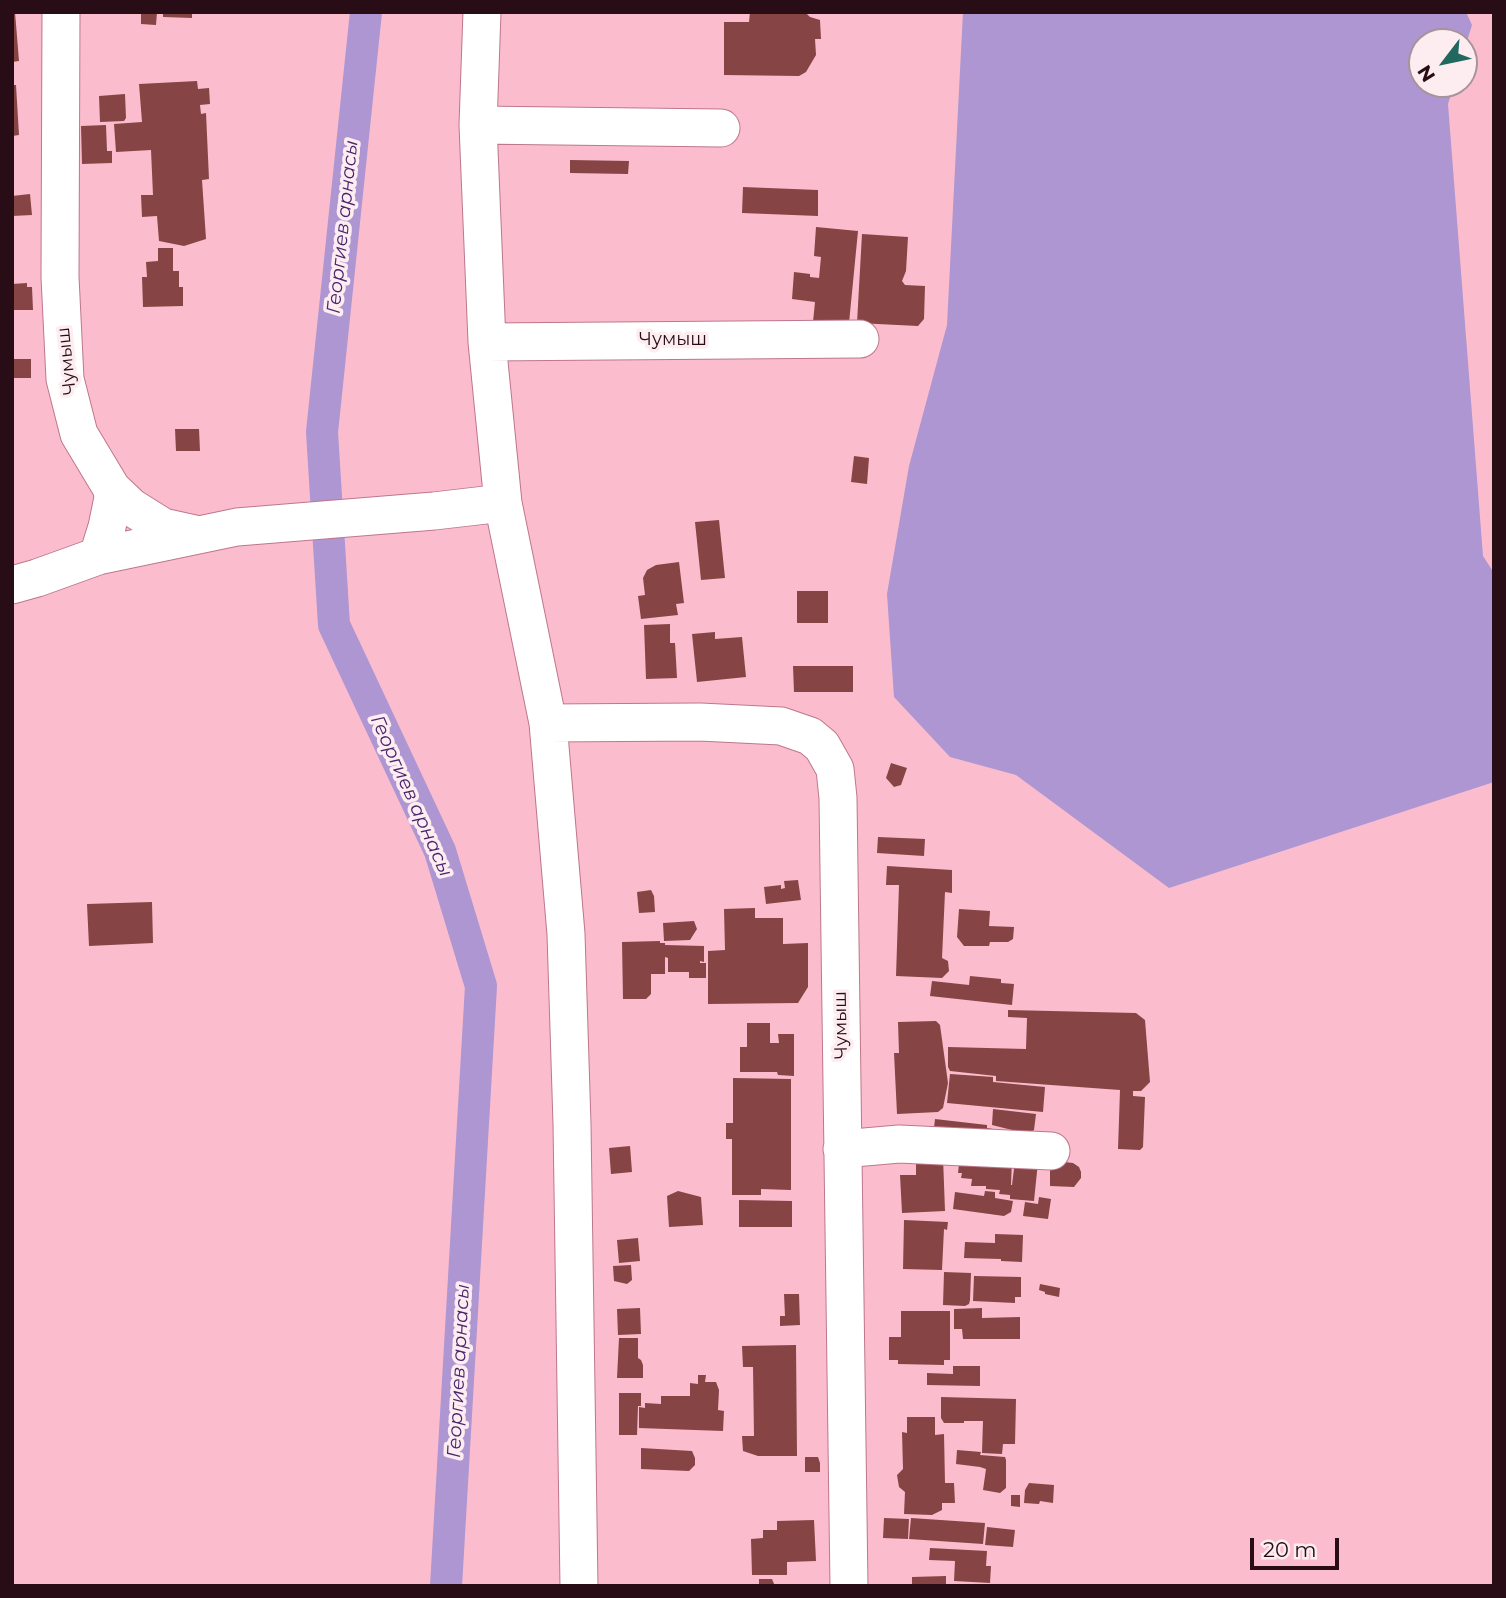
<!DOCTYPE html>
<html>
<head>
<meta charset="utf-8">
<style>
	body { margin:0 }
	#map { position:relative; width:1506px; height:1598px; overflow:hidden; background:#fbbdcd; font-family:Montserrat,sans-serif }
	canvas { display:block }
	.frame { position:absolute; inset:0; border:14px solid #280d16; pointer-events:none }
	.north { position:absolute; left:1408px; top:28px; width:70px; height:70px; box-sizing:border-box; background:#fdecf0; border:2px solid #a89399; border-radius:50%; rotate:238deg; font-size:19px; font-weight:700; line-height:28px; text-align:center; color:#280d16 }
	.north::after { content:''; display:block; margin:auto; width:24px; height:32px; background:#21695e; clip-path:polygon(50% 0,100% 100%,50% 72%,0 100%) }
	.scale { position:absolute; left:1250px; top:1538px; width:89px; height:32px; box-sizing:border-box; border:4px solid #280d16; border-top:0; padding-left:9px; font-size:21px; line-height:24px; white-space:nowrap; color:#280d16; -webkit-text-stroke:5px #fdecf0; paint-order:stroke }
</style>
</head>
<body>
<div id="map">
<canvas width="1506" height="1598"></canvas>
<div class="frame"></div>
<div class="north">N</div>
<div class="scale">20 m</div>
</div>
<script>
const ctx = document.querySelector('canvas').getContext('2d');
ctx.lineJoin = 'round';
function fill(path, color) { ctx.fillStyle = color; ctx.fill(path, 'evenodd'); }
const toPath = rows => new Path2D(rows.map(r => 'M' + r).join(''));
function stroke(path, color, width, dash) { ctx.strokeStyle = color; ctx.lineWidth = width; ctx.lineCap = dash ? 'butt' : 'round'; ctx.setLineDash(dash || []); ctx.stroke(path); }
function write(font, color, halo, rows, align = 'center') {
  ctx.font = font + ' Montserrat,sans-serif'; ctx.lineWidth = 7; ctx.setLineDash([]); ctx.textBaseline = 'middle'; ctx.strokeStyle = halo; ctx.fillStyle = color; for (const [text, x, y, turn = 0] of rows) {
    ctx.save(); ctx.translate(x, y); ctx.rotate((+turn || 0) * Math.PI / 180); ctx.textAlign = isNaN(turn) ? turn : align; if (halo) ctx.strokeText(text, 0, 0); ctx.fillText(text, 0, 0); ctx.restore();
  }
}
fill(toPath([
	[963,12,1466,12,1472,25,1464,51,1464,42,1422,42,1422,84,1454,84,1448,104,1483,556,1494,573,1494,782,1169,888,1016,775,950,757,894,697,887,594,909,466,947,325]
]), '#ad96d2');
stroke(toPath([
	[366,12,322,432,334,625,440,851,481,986,446,1586]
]), '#ad96d2', 32);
fill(toPath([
	[12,12,15,12,19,61,12,62],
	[141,12,157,12,156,25,141,24],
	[163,12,192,12,192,18,163,17],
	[750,12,805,12,810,17,820,20,821,39,815,39,816,55,806,72,799,76,724,75,724,22,749,22],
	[197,81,198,89,209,88,210,104,200,105,201,114,206,113,209,179,202,180,206,239,184,246,159,241,157,216,142,217,141,195,153,195,151,150,116,152,114,124,142,122,139,84],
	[12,85,16,85,19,135,12,136],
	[125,94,126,118,124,121,100,122,99,96],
	[106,125,107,151,112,151,112,163,82,164,81,126],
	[570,160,629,161,628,174,570,173],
	[743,187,818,190,818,216,742,213],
	[30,194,32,215,12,216,12,196],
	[816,227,858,231,849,323,813,322,815,302,792,299,794,272,810,274,810,277,819,278,821,257,814,256],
	[862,234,908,237,906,271,902,281,905,285,925,286,924,319,918,326,857,323],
	[158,248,173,248,173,271,179,271,179,287,183,287,183,306,143,307,142,277,147,277,146,262,158,261],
	[27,283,27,287,32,287,33,310,12,310,12,284],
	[12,359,31,359,31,378,12,378],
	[175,429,199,429,200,451,176,451],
	[854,456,869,458,867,484,851,482],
	[719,520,725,578,701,580,695,522],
	[679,562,684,603,676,604,678,615,641,619,638,596,645,595,643,578,647,570,656,565],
	[797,591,828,591,828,623,797,623],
	[670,624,670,643,675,643,677,678,646,679,644,625],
	[715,632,715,639,742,637,746,677,697,682,692,634],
	[793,666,853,666,853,692,794,692],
	[891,763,907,768,901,785,894,787,886,778],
	[878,837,925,839,924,856,877,853],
	[887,866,952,870,952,893,945,892,942,958,948,961,949,971,942,978,896,976,899,885,886,885],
	[798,880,801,900,766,904,764,887,781,885,781,889,785,888,784,881],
	[651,890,654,896,655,912,639,913,637,892],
	[152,902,153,943,89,946,87,904],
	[755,908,755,918,783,918,783,944,808,943,808,987,798,1003,708,1004,708,951,725,950,724,909],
	[959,909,990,911,989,926,1014,927,1013,939,1008,942,990,942,989,946,964,946,957,937],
	[694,921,697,929,690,940,664,941,663,923],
	[660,941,660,943,665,943,665,945,704,946,704,962,700,961,700,963,706,963,706,978,689,978,689,972,668,972,668,958,665,957,665,974,651,974,651,994,646,999,623,999,622,942],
	[970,976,1001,979,1001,983,1014,984,1012,1005,930,996,932,981,969,985],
	[1008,1010,1136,1013,1145,1020,1150,1082,1141,1091,1133,1091,1133,1096,1145,1097,1143,1147,1140,1150,1118,1149,1120,1090,996,1081,996,1076,950,1071,948,1067,948,1047,1026,1049,1027,1018,1008,1017],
	[936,1021,940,1025,948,1083,943,1108,938,1112,897,1114,894,1053,899,1053,898,1022],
	[747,1023,770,1023,770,1043,779,1043,778,1034,794,1034,794,1076,778,1075,777,1072,740,1072,740,1047,747,1047],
	[950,1074,993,1077,993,1082,1045,1087,1043,1112,947,1103],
	[733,1078,791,1079,791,1190,761,1189,761,1195,732,1195,732,1139,726,1139,726,1123,733,1123],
	[993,1109,1036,1114,1034,1130,1028,1134,992,1125],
	[935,1119,987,1125,987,1128,1006,1131,933,1137],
	[630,1146,632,1172,611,1174,609,1148],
	[960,1155,1012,1159,1011,1185,1012,1185,1015,1161,1038,1162,1034,1201,1010,1199,1010,1195,999,1194,1000,1190,986,1189,986,1186,971,1186,972,1179,961,1178,962,1173,958,1173],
	[943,1157,945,1211,902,1213,900,1175,916,1175,916,1158],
	[1064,1162,1073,1163,1079,1167,1081,1172,1081,1178,1074,1187,1050,1186,1050,1165,1064,1165],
	[678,1191,701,1197,703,1225,669,1227,667,1196],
	[985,1191,995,1192,995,1198,1013,1201,1011,1212,1004,1216,953,1209,955,1192,984,1196],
	[1039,1197,1051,1199,1048,1219,1023,1216,1025,1202,1038,1204],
	[739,1200,792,1201,792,1227,739,1227],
	[904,1220,948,1222,947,1230,944,1229,942,1270,903,1269],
	[995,1234,1023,1235,1022,1262,1001,1261,1001,1259,964,1258,965,1242,995,1243],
	[638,1238,640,1261,619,1263,617,1240],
	[631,1265,632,1280,627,1284,614,1281,613,1266],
	[944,1272,971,1273,970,1300,969,1304,965,1306,943,1305],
	[974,1276,1021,1277,1021,1297,1015,1297,1015,1303,973,1301],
	[1040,1284,1060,1288,1059,1297,1045,1294,1045,1292,1039,1290],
	[784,1294,799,1294,800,1325,780,1326,780,1316,785,1316],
	[640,1308,641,1334,618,1335,617,1309],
	[982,1308,982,1318,1020,1317,1020,1339,963,1339,962,1329,954,1329,954,1309],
	[901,1311,950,1311,950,1360,944,1360,944,1365,898,1364,898,1360,889,1360,889,1337,901,1337],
	[619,1338,638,1338,638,1358,641,1360,643,1365,643,1378,617,1378],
	[796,1345,797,1456,758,1456,743,1451,742,1436,754,1436,753,1367,743,1367,742,1346],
	[953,1366,980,1366,980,1386,927,1385,927,1373,953,1374],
	[698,1375,706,1375,705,1382,716,1382,719,1390,718,1410,724,1411,723,1431,639,1428,639,1407,645,1408,645,1403,661,1404,661,1396,690,1396,690,1383,698,1384],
	[619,1393,641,1393,641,1406,638,1406,637,1435,619,1435],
	[941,1397,1016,1399,1015,1444,1003,1444,1002,1454,982,1453,983,1421,964,1421,964,1423,944,1423,941,1418],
	[907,1417,935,1417,935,1435,944,1434,945,1483,954,1483,955,1503,942,1503,942,1510,932,1515,904,1514,905,1492,899,1487,897,1475,903,1469,902,1432,907,1433],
	[641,1448,692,1451,695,1458,695,1465,689,1471,641,1469],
	[957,1450,981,1452,980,1455,1005,1457,1006,1460,1006,1488,1000,1493,983,1490,986,1469,980,1467,956,1464],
	[805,1457,818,1457,820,1463,820,1472,805,1472],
	[1029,1483,1054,1485,1053,1503,1040,1501,1039,1504,1024,1503,1025,1490],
	[1011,1495,1020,1495,1020,1507,1011,1506],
	[884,1518,909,1519,908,1539,883,1538],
	[911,1518,985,1523,983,1544,909,1539],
	[814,1520,816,1561,787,1562,787,1575,752,1575,751,1539,763,1538,763,1530,777,1530,777,1521],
	[987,1527,1015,1530,1013,1547,985,1545],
	[930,1548,987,1551,986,1566,991,1566,990,1583,954,1581,955,1561,929,1560],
	[946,1576,946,1586,912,1586,912,1577],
	[759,1579,772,1579,775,1586,759,1586]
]), '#864444');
const minor = toPath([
	[61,12,60,277,65,379,79,434,112,489,113,498,107,527,98,556],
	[482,12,478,125,487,342,503,503,548,723,566,934,572,1124,579,1586],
	[478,125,721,128],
	[487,342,860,339],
	[112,489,131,507,163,527,195,534],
	[12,585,37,578,98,556,237,527,434,511,503,503],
	[548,723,700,722,781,726,810,736,822,746,835,769,838,798,849,1586],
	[842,1149,899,1144,1051,1151]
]);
stroke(minor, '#be778b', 39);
stroke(minor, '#fff', 37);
write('18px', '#280d16', '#fdecf0', [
	["Чумыш",673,340],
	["Чумыш",67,361,-96],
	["Чумыш",841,1025,-91]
]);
write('italic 19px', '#47266e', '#fdecf0', [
	["Георгиев арнасы",343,227,-84],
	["Георгиев арнасы",411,796,66],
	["Георгиев арнасы",459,1371,-87]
]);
</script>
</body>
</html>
